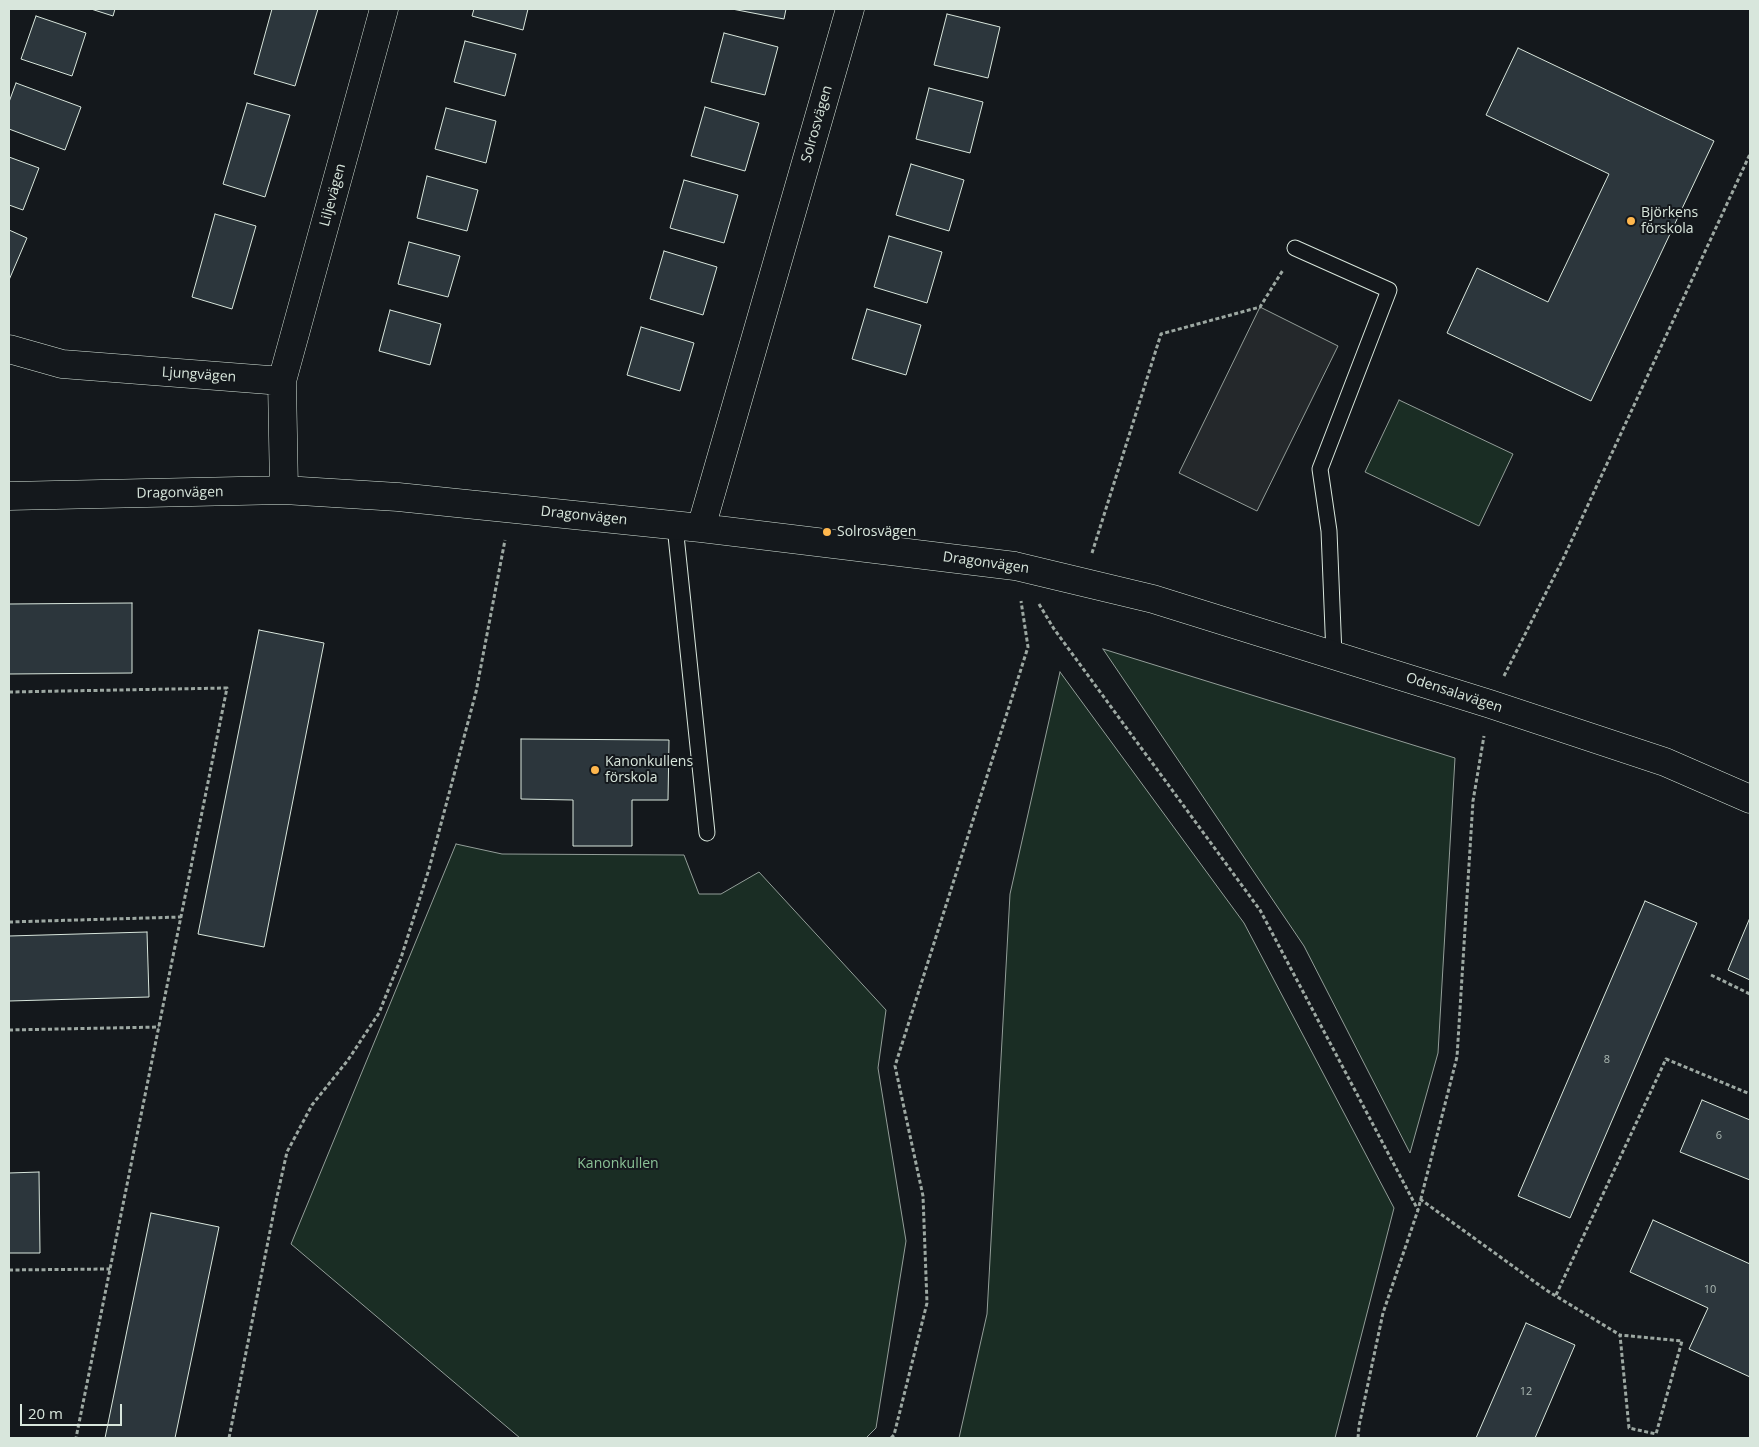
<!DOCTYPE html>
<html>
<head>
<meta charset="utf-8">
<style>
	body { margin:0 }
	#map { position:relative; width:1759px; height:1447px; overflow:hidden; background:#14181c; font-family:"Open Sans",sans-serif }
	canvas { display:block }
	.frame { position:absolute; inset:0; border:10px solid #d8e6dc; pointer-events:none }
	.scale { position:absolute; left:20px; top:1404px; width:102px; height:22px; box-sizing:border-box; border:2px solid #d8e6dc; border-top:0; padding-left:6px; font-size:15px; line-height:18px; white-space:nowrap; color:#d8e6dc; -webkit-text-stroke:4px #14181c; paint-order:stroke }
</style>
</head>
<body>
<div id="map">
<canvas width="1759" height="1447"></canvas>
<div class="frame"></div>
<div class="scale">20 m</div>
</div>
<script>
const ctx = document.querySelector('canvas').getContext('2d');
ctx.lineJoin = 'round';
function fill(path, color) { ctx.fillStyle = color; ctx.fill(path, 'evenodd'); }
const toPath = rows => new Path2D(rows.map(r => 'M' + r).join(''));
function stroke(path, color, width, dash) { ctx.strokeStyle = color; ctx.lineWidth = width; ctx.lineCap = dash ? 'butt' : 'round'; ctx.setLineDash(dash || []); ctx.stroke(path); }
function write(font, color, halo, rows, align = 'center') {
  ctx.font = font + ' "Open Sans",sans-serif'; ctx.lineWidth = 4; ctx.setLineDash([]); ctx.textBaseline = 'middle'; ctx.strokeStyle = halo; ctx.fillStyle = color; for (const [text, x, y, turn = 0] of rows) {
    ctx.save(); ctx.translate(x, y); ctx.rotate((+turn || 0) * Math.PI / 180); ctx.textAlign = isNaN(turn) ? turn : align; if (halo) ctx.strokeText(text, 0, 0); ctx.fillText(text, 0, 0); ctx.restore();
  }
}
const green = toPath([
	[1399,400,1513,454,1479,526,1365,472,1399,400],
	[1103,649,1455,758,1438,1053,1410,1153,1304,946,1103,649],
	[1060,672,1244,923,1394,1208,1335,1438,959,1438,987,1314,1010,894,1060,672],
	[456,844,502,854,684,855,699,894,721,894,759,872,886,1010,878,1068,906,1241,876,1428,866,1438,520,1438,291,1244,456,844]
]);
fill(green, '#1a2d24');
stroke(green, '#939e99', 1);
const parking = toPath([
	[1260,307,1338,346,1257,511,1179,473,1260,307]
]);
fill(parking, '#24282b');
stroke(parking, '#939e99', 1);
const building = toPath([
	[91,9,115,9,113,16,91,9],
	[272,9,318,9,295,86,254,74,272,9],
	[474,9,528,9,523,30,472,16,474,9],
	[732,9,786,9,784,19,732,9],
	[947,14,1000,27,988,78,934,65,947,14],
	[36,16,86,33,72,76,21,59,36,16],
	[724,33,778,47,765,95,711,82,724,33],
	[465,41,516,54,505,96,454,82,465,41],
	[1518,48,1714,141,1591,401,1447,333,1477,268,1548,302,1609,174,1486,115,1518,48],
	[16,83,81,107,65,150,9,129,9,102,16,83],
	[929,88,983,102,970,153,916,139,929,88],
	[247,103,290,115,265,197,223,184,247,103],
	[705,107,759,123,745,171,691,156,705,107],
	[446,108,496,121,486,163,435,149,446,108],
	[9,157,39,168,23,210,9,205,9,157],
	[911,164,964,180,949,231,896,215,911,164],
	[427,176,478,190,467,231,417,218,427,176],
	[684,180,738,195,724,243,670,228,684,180],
	[215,214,256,226,232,309,192,297,215,214],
	[9,230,27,238,9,280,9,230],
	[889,236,942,252,927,303,874,287,889,236],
	[409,242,460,256,448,297,398,284,409,242],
	[664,251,717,267,703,315,650,299,664,251],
	[867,309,921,325,906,375,852,359,867,309],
	[390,310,441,324,430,365,379,351,390,310],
	[641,327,694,343,680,391,627,375,641,327],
	[132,603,132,673,9,674,9,604,132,603],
	[259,630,324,643,264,947,198,934,259,630],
	[521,739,669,740,668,800,632,800,632,846,573,846,573,800,521,799,521,739],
	[1645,901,1697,923,1570,1218,1518,1196,1645,901],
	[1749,920,1750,921,1750,980,1728,970,1749,920],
	[147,932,149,997,9,1001,9,936,147,932],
	[1702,1100,1750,1120,1750,1180,1680,1152,1702,1100],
	[39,1172,40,1253,9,1253,9,1173,39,1172],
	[151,1213,219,1227,175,1438,105,1438,151,1213],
	[1653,1220,1750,1264,1750,1377,1689,1349,1708,1308,1630,1272,1653,1220],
	[1526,1323,1575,1345,1535,1438,1476,1438,1526,1323]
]);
fill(building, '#2c363c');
stroke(building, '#d8e6dc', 1);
const lane = toPath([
	[1295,248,1389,290,1320,469,1329,531,1334,655],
	[675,526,707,833]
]);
const street = toPath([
	[9,349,62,364,282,381],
	[284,490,282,381,384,9],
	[9,496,284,490,398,497,701,528,1015,566,1153,599,1490,704,1665,762,1750,799],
	[701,528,850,9]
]);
stroke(lane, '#d8e6dc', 17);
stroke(street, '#d8e6dc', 29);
stroke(toPath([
	[1092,553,1161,334,1260,307,1283,270],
	[1039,604,1054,629,1260,910,1418,1210],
	[1504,676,1563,559,1750,154],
	[9,692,227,688,76,1438],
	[9,922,181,917],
	[1711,975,1750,994],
	[9,1030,159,1027],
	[1420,1199,1546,1290,1620,1335,1629,1428,1656,1434,1682,1341,1620,1335],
	[9,1270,110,1269],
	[1556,1295,1666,1059,1750,1094],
	[229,1438,276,1201,287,1152,312,1105,348,1060,379,1013,401,958,429,869,476,692,505,540],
	[891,1438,894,1435,927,1303,923,1196,895,1066,1028,647,1021,601],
	[1358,1438,1359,1426,1383,1313,1418,1210,1457,1057,1473,801,1484,736]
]), '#9da8a2', 3, [4, 2.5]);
stroke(lane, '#14181c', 15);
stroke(street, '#14181c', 28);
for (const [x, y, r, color] of [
	[1631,221,5,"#ffb74d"],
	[827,532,5,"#ffb74d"],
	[595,770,5,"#ffb74d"]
]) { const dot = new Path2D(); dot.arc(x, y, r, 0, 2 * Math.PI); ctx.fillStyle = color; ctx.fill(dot); stroke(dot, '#14181c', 2); }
write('11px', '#adbab4', null, [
	["8",1607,1060],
	["6",1719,1136],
	["10",1710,1290],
	["12",1526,1392]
]);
write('14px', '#d8e6dc', '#14181c', [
	["Solrosvägen",817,124,-74],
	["Liljevägen",333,195,-75],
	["Ljungvägen",199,375,4],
	["Dragonvägen",180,493,-1],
	["Dragonvägen",584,516,6],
	["Dragonvägen",986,563,8],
	["Odensalavägen",1454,693,18]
]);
write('14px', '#d8e6dc', '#14181c', [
	["Björkens",1641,213],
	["förskola",1641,229],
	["Solrosvägen",837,532],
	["Kanonkullens",605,762],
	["förskola",605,778]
], 'left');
write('14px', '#8ac095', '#14181c', [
	["Kanonkullen",618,1164]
]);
</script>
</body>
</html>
